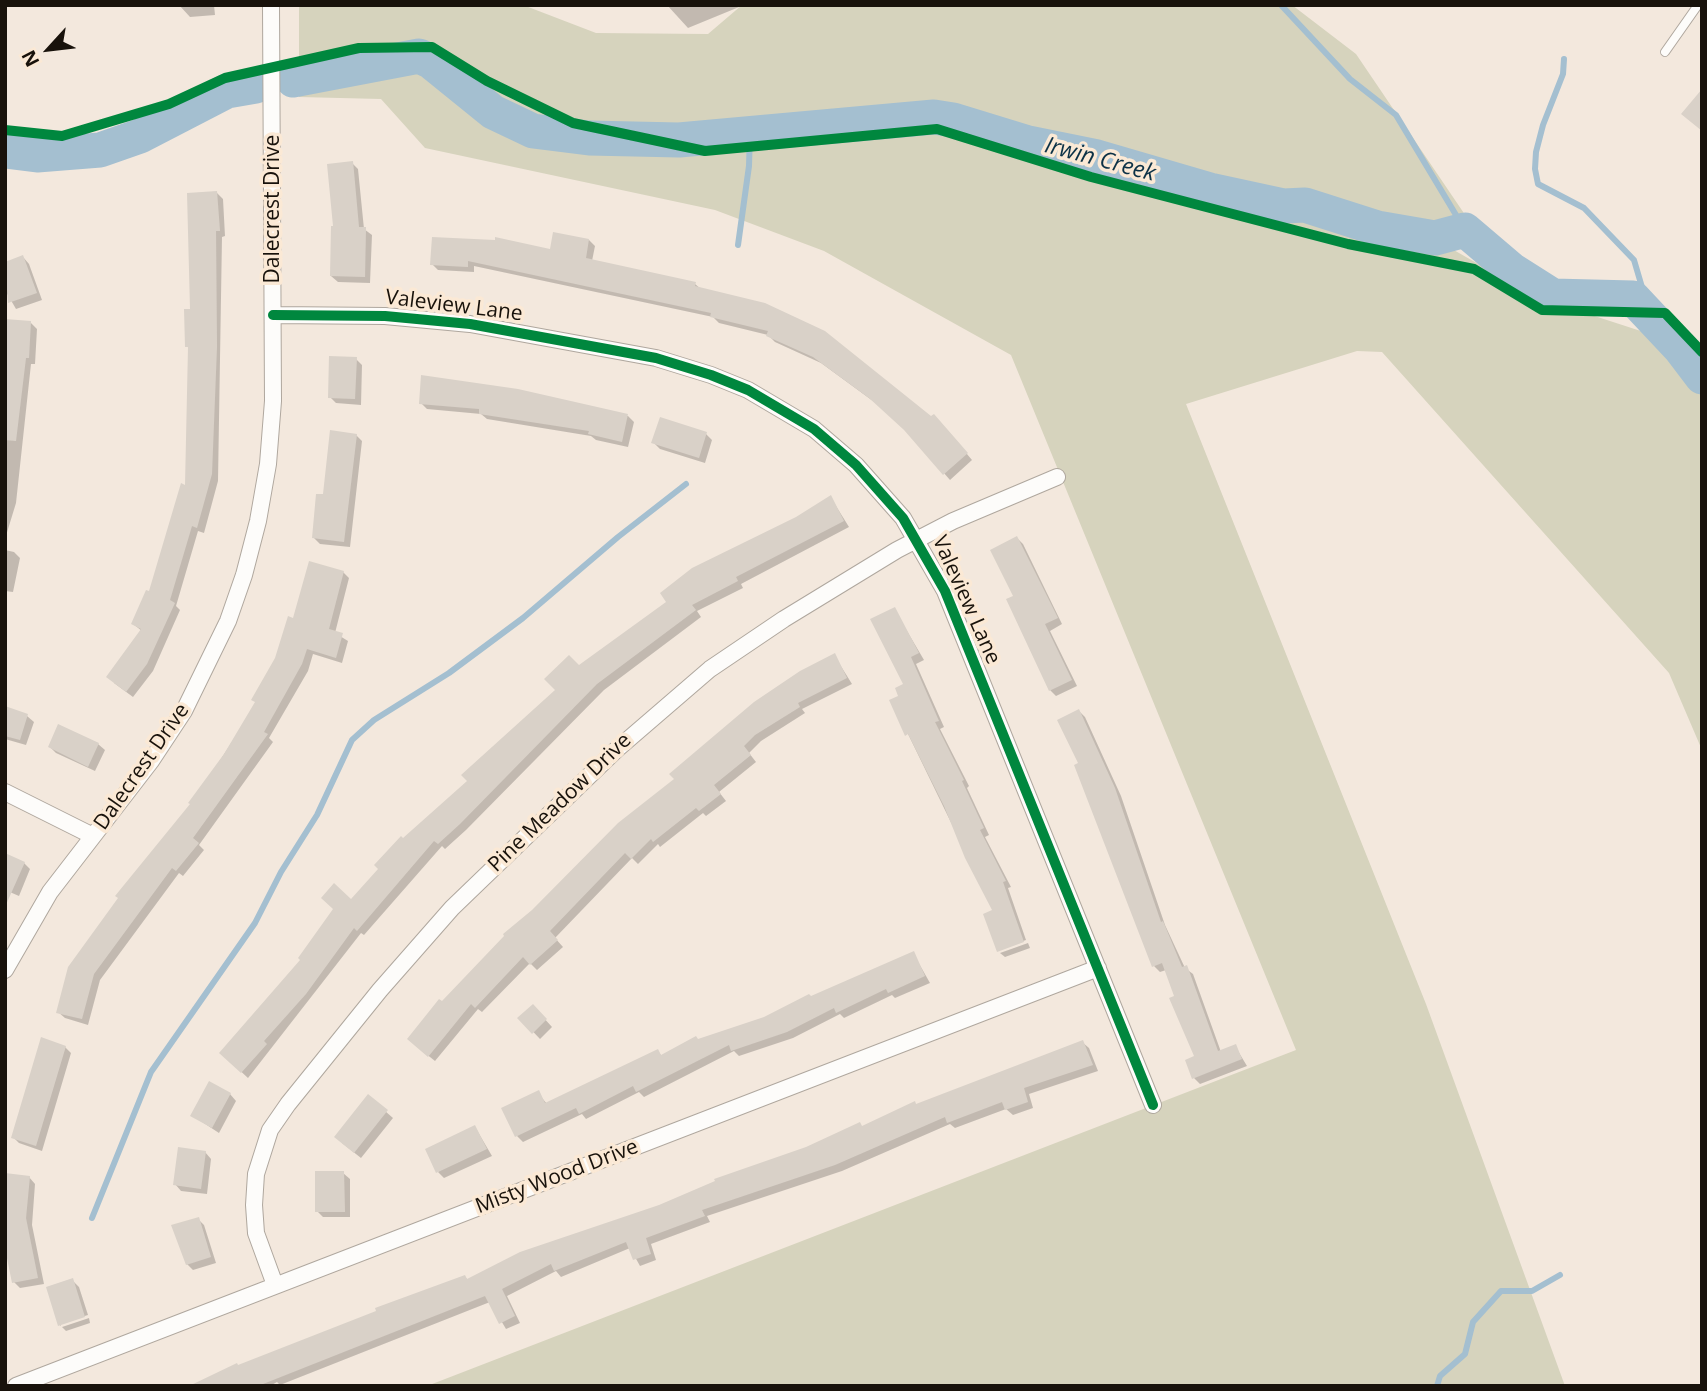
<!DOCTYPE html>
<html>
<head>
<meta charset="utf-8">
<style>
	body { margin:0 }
	#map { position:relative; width:1707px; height:1391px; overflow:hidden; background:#f3e8dd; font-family:"Open Sans",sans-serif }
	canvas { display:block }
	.frame { position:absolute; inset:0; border:7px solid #18120b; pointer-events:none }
	.north { position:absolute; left:14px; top:14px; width:70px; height:70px; -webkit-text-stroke:5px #fbe9d5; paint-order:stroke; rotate:243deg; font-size:19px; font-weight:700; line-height:28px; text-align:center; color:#18120b }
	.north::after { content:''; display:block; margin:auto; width:24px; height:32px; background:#18120b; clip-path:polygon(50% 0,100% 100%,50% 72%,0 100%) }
</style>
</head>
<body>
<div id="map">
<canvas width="1707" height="1391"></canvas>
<div class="frame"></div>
<div class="north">N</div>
</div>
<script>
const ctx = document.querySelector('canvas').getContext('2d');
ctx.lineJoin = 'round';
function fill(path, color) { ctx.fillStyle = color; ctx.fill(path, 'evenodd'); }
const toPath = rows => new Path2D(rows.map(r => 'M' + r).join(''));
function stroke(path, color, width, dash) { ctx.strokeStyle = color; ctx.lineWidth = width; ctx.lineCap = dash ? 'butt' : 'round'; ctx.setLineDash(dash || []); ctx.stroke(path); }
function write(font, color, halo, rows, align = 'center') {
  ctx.font = font + ' "Open Sans",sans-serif'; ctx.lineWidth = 7; ctx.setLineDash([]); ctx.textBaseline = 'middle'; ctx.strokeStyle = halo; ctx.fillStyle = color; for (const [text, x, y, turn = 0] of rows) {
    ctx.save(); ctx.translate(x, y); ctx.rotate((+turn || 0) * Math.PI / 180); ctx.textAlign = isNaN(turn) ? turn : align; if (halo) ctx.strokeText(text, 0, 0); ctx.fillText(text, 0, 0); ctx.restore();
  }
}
fill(toPath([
	[299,5,523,5,596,33,708,34,742,5,1292,5,1356,54,1476,231,1445,245,1536,297,1650,334,1702,393,1702,750,1669,673,1382,352,1357,351,1186,404,1426,1004,1565,1386,427,1386,1296,1050,1011,355,824,251,715,210,425,148,381,99,299,97]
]), '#d6d3bd');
fill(toPath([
	[179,5,214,5,215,15,190,17],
	[667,5,744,5,688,28],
	[352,163,358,169,364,229,372,235,370,283,338,282,331,276,335,228],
	[217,193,223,199,225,236,222,237,218,481,204,533,198,531,176,606,180,610,153,671,133,697,114,683,142,631,133,624,150,594,187,487,189,349,187,346],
	[589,240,595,246,592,261,695,284,701,289,824,332,931,419,940,422,972,460,950,480,908,432,877,404,821,363,775,342,768,335,719,323,713,317,474,266,474,272,438,270,432,264,552,251],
	[23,257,29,264,42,300,16,309,5,290,5,263],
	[30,322,37,329,35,364,31,364,16,503,5,539,5,335],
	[356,359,362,365,361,405,336,403,330,397],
	[421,403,628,416,634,422,628,447,596,440,591,436,487,419,481,414,427,409],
	[706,434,712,440,705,463,660,449,653,442],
	[356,435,362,441,350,547,320,544,314,538],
	[831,498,849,527,741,584,743,588,697,611,701,617,604,690,466,830,445,849,442,846,364,935,361,933,248,1078,221,1053,403,841,469,781,579,667],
	[1017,538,1023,544,1062,624,1050,631,1077,686,1056,696,1050,690,1015,596],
	[5,550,14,552,20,558,13,592,5,591],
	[343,572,349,578,335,633,348,641,342,663,313,654,308,671,269,738,273,742,199,845,204,850,183,876,179,873,100,980,88,1025,65,1018,58,1012,257,703,295,620],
	[894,609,924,660,916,664,944,727,940,729,969,786,967,788,989,835,985,837,1011,887,1008,888,1026,940,1000,949,1000,952,994,911,892,701,901,697,906,685],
	[834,655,852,684,802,709,805,713,761,741,749,753,756,762,719,792,726,801,706,816,703,813,660,847,658,844,638,864,632,858,555,938,563,947,537,970,530,963,482,1012,478,1009,435,1061,415,1045,443,1004],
	[5,708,27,716,34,722,26,745,5,739],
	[1079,711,1085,717,1121,796,1165,925,1185,968,1193,974,1221,1052,1235,1046,1247,1066,1200,1084,1194,1078,1196,1057,1176,997,1166,970,1160,972,1154,966,1081,764],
	[98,744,105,750,95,771,56,753,50,747],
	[24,863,30,869,19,896,5,890],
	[1028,943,1030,948,1005,957,1000,953],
	[913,953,930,983,895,998,892,995,844,1018,840,1014,793,1038,739,1056,734,1051,644,1097,639,1092,586,1119,582,1114,523,1142,517,1136,538,1093,547,1104,657,1051,662,1056,764,1019],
	[533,1006,552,1027,540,1039,520,1018],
	[1082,1042,1089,1048,1098,1071,1029,1094,1033,1108,1013,1115,1006,1109,955,1128,950,1124,842,1171,707,1216,710,1222,651,1244,656,1260,640,1266,630,1248,561,1277,556,1271,507,1296,520,1323,506,1329,490,1302,280,1385,277,1382,270,1386,193,1386,465,1277,468,1280],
	[65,1047,71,1053,42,1151,19,1143,13,1137],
	[230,1094,236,1101,219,1133,193,1116],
	[369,1097,393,1118,361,1158,342,1143],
	[475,1127,492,1156,444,1178,438,1172],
	[205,1152,211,1159,207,1194,181,1191,175,1184],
	[343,1173,350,1179,350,1217,323,1217,317,1211],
	[29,1177,35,1184,32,1225,44,1284,20,1288,14,1282],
	[198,1219,204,1225,216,1263,193,1270,187,1264],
	[72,1280,79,1287,88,1315,61,1323,61,1326,60,1325],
	[89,1318,90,1323,66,1331,62,1327]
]), '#0003');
stroke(toPath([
	[1281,5,1350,79,1396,115,1465,230],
	[1564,59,1563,74,1543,125,1536,152,1535,169,1538,184,1584,208,1634,260,1644,294,1633,298],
	[738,245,749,166,750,133],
	[92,1218,151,1072,255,923,281,872,317,815,352,740,374,720,449,673,523,618,618,537,686,484],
	[1437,1386,1440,1376,1465,1354,1473,1322,1501,1291,1532,1291,1560,1275]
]), '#a4bfd0', 6);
stroke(toPath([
	[293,80,419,56,430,61,493,112,533,131,589,138,679,140,934,117,953,120,1028,143,1097,157,1210,190,1284,206,1305,205,1377,228,1435,238,1465,230,1512,270,1553,296,1633,298,1680,348,1702,377],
	[5,151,37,155,100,150,140,136,227,91,256,86]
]), '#a4bfd0', 35);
fill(toPath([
	[1702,89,1702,131,1681,114],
	[353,161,359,227,366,227,365,277,330,276,331,226,333,226,327,164],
	[217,191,220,231,216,231,217,346,212,474,197,528,192,526,170,600,175,603,147,664,126,692,106,677,141,629,131,624,146,590,149,591,181,483,185,485,188,347,185,347,184,309,190,309,187,193],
	[553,232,589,239,586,258,696,282,695,286,765,303,825,331,931,416,934,414,968,453,943,475,904,430,869,398,813,357,766,336,768,331,710,317,711,313,468,261,468,267,430,265,432,237,495,240,495,237,550,249],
	[23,255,37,293,8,303,5,262],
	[5,319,31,321,29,358,26,358,16,441,5,440],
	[329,356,357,357,355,399,328,398],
	[421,375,518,389,628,414,622,442,588,434,589,431,479,414,479,409,419,404],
	[660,417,707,432,699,458,651,443],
	[330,430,357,434,344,542,312,538,316,494,323,494],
	[831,495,844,521,736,577,738,581,692,605,696,610,597,684,460,824,438,844,434,841,357,931,354,928,306,994,264,1041,267,1044,241,1073,219,1053,300,960,298,958,333,909,321,898,334,883,351,899,378,869,374,865,401,836,403,838,467,781,461,775,555,690,544,679,569,655,579,665,666,602,660,593,692,568,796,517],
	[1017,536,1058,618,1045,624,1072,680,1049,691,1006,599,1013,596,990,550],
	[309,561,344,571,329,629,343,633,336,658,307,649,302,664,264,732,268,734,193,838,199,843,176,871,172,868,94,974,82,1019,56,1013,68,967,118,898,115,896,190,804,188,803,224,754,255,702,251,700,275,658,288,616,293,618],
	[895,607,919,653,911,657,939,721,935,722,964,780,962,781,984,828,980,830,1006,881,1003,882,1024,942,997,952,983,914,992,910,965,858,944,806,908,734,905,736,889,700,898,696,895,688,903,684,870,619],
	[835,653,847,678,798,703,800,707,755,735,744,746,751,755,714,785,721,794,699,811,696,808,653,842,651,839,631,859,625,853,550,931,558,940,530,965,523,957,475,1008,471,1004,428,1057,407,1039,439,999,442,1001,504,936,503,934,532,910,618,823,674,779,669,774,754,702,800,671],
	[5,706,28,714,20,740,5,736],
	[1079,709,1115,788,1161,922,1163,921,1182,967,1187,965,1218,1051,1236,1044,1242,1059,1192,1079,1185,1060,1194,1056,1169,998,1174,996,1162,963,1152,967,1074,765,1078,763,1057,720],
	[58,724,99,743,88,767,48,747],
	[5,853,25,862,5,907],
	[914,951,925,976,888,993,886,989,836,1013,834,1008,787,1032,731,1051,729,1045,636,1092,633,1086,579,1114,576,1108,515,1137,501,1108,539,1090,545,1103,658,1049,661,1055,696,1036,698,1039,764,1017,809,994,811,996],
	[533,1004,547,1019,532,1034,517,1018],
	[41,1037,66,1046,36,1146,11,1138],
	[1083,1040,1093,1065,1024,1088,1028,1102,1005,1110,1002,1102,947,1123,945,1117,835,1165,702,1210,705,1216,646,1238,651,1254,633,1260,626,1242,554,1271,551,1264,502,1289,515,1316,499,1324,485,1296,258,1386,189,1386,237,1363,238,1365,376,1311,375,1308,465,1275,467,1279,520,1252,659,1205,715,1181,714,1179,806,1147,860,1122,862,1126,915,1101,916,1104],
	[209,1081,231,1093,212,1128,190,1116],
	[368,1094,388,1110,354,1153,334,1137],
	[475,1125,487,1149,436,1173,425,1149],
	[178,1147,206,1151,201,1189,173,1185],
	[315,1171,344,1171,345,1212,315,1212],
	[5,1173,30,1176,26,1218,38,1278,12,1283,5,1248],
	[199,1217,211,1257,186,1265,171,1225],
	[73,1278,85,1317,58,1326,46,1287]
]), '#d9d1c8');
const service = toPath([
	[1665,52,1698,5]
]);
const minor = toPath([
	[273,315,385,316,470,324,656,358,711,375,748,390,814,429,856,465,903,518,945,591,1153,1105],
	[5,792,93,836],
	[5,970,50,892,151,761,184,711,228,621,244,575,258,521,268,464,273,401,271,5],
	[275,1285,256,1233,254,1205,256,1174,270,1130,288,1104,380,990,452,908,616,750,710,669,784,619,897,550,953,521,1057,477],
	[16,1386,1098,968]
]);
stroke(service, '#afa79e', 10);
stroke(minor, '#afa79e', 18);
stroke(service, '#fdfcfa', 8);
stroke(minor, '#fdfcfa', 16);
stroke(toPath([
	[5,130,62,136,169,104,225,78,359,48,432,47,487,81,573,123,705,151,937,129,1091,177,1348,244,1474,269,1542,310,1665,313,1702,352],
	[273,315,385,316,470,324,656,358,711,375,748,390,814,429,856,465,903,518,945,591,1153,1105]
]), '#00873e', 10);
write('21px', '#18120b', '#fbe9d5', [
	["Dalecrest Drive",273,209,-90],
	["Valeview Lane",454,306,7],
	["Valeview Lane",966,600,66],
	["Dalecrest Drive",142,767,-55],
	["Pine Meadow Drive",560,803,-44],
	["Misty Wood Drive",557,1177,-21]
]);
write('italic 23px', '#0c3146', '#fbe9d5', [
	["Irwin Creek",1100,160,15]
]);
</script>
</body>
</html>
